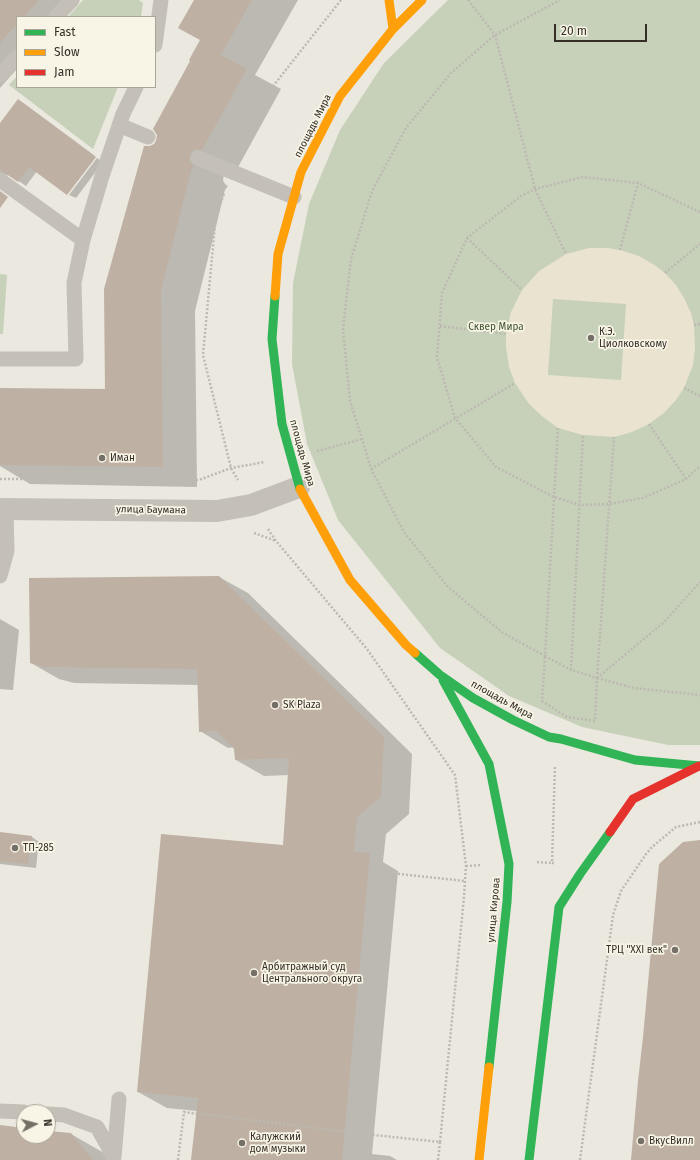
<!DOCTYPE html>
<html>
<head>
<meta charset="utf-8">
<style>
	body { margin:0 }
	#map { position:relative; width:700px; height:1160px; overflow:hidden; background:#ebe8df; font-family:"Fira Sans",sans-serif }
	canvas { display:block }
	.legend { position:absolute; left:16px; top:16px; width:140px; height:72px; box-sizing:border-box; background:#f8f4e6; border:1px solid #aaa59a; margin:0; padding:5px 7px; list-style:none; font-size:12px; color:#342e27 }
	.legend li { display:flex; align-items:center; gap:8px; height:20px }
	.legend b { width:20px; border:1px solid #aaa59a }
	.north { position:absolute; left:16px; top:1104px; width:40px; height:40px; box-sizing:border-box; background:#f8f4e6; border:1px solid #aaa59a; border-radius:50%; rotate:84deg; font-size:11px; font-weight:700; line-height:16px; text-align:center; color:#342e27 }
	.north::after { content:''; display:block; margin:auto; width:14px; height:18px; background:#746f67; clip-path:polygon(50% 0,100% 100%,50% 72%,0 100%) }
	.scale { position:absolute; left:554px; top:24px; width:93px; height:18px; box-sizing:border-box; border:2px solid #342e27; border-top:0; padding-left:5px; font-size:12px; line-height:14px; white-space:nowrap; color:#342e27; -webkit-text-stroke:3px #f8f4e6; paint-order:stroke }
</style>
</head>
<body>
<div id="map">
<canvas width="700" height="1160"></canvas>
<ul class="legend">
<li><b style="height:5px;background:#30b455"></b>Fast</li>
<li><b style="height:5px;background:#ff9f0a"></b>Slow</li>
<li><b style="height:5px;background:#e5322d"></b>Jam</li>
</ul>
<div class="north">N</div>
<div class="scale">20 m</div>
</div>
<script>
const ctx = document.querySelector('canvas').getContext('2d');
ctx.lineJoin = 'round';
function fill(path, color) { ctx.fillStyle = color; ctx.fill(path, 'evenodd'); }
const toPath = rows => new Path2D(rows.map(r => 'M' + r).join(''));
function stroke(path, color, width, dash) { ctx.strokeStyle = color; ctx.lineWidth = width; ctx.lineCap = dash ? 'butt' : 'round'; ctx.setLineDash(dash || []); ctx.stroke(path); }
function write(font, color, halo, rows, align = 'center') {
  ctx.font = font + ' "Fira Sans",sans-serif'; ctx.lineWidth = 3.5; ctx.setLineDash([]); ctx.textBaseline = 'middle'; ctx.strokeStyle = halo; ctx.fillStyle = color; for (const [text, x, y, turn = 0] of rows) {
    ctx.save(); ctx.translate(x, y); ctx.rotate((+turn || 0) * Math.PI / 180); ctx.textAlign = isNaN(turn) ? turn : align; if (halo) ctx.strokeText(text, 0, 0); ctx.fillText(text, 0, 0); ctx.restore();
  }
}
fill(toPath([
	[83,0,139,0,143,3,141,17,68,17],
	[448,0,700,0,700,745,668,745,582,727,509,696,440,648,338,520,307,444,292,364,293,283,309,204,340,130,384,63],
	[17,76,17,87,118,87,93,149,9,85],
	[0,274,7,275,3,334,0,334]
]), '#c7d1ba');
fill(toPath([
	[589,248,608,248,620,250,639,256,656,266,665,273,676,285,684,298,691,313,694,325,695,348,693,365,684,388,676,400,664,413,649,424,632,432,614,437,583,435,558,428,543,417,529,404,515,383,509,367,506,347,506,334,511,312,522,290,539,271,566,254],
	[553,299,626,304,621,380,548,375]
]), '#e9e3cf');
fill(toPath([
	[0,0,80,0,65,17,17,17,17,69,0,88],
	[195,0,298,0,255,75,281,89,237,169,224,175,223,180,225,184,228,186,225,190,195,311,197,487,30,484,0,466,0,389,106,390,150,147,154,145,202,40],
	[18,100,26,105,95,156,67,193,37,171,26,186,10,175,4,176,0,180,0,125],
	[97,158,103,162,76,198,69,195],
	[219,577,248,593,412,754,409,814,386,834,383,862,398,871,372,1154,390,1156,397,1160,192,1160,197,1111,167,1108,138,1092,284,846,289,775,264,776,236,760,235,749,234,747,228,748,200,731,198,685,74,683,59,679,31,663],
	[0,619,19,630,13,690,0,689],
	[0,833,32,837,39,842,36,868,0,864],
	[0,1126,24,1129,24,1136,48,1136,48,1132,71,1134,104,1153,110,1160,0,1160]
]), '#0003');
fill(toPath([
	[0,0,39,0,24,17,17,17,17,24,0,43],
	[194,0,252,0,221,55,247,69,202,150,196,149,192,151,190,155,189,160,191,163,194,166,191,171,161,291,163,467,0,465,0,388,105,389,104,289,144,146,150,146,154,144,156,141,157,135,153,129,190,61,189,60,200,40,178,28],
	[18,99,96,157,67,195,29,167,18,182,5,173,0,171,0,123],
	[0,191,8,197,0,208],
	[219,576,384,737,381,797,357,817,354,852,370,853,342,1160,191,1160,198,1098,137,1092,161,834,283,845,289,758,235,760,234,749,216,731,199,732,197,669,44,667,30,663,29,578],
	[0,832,32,836,28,864,0,861],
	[700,840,700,1160,631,1160,638,1081,643,1037,659,864,683,842],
	[0,1125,24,1128,24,1136,48,1136,48,1131,71,1133,93,1160,0,1160]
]), '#beb0a2');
stroke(toPath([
	[468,0,495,35,535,189,566,254],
	[242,151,266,95,341,0],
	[224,194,216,214,203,355,231,468,238,480],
	[700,212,638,183,582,177,535,189,521,196,467,238,442,293,437,357,455,418,496,467,554,497,580,505,609,504,643,498,686,479,700,466],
	[467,238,522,290],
	[620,250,638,183],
	[665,273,700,244],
	[694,325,700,324],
	[440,326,506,334],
	[684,388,700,396],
	[649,424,686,479],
	[558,428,545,656,503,633,448,587,404,532,371,469,362,439,350,401,343,329,351,259,372,191,406,128,451,73,495,35,560,0],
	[317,451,362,439],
	[371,469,515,383],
	[0,479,199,480,231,468,265,462],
	[268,529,276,541,367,649,455,775,466,866,465,881,464,897,440,1142,365,1134,390,873,465,881],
	[254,533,276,541],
	[545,656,571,670,597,678,595,721,567,717,542,701,545,656],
	[571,670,583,435],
	[597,678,614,437],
	[597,678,663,623,700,582],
	[597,678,634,688,700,695],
	[537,862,552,863],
	[554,863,552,863,555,765],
	[466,866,482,865],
	[178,1160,184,1112,365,1134],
	[438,1160,440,1142],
	[580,1160,613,915,621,891,646,854,652,847,676,827,700,822]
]), '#bcb9b1', 2.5, [2, 2]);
stroke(toPath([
	[56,17,72,0],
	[155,45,161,0],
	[0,75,17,57],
	[119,125,148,137],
	[198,158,294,197],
	[0,180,83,240,102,176,123,114,136,87],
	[0,359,76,359,74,283,83,240],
	[0,576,7,551,6,509],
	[0,1111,24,1112],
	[48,1114,64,1115,97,1127,114,1157],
	[114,1157,119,1099]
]), '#c4c0b8', 15);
stroke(toPath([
	[0,509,217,511,251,505,299,487]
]), '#c4c0b8', 22);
stroke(toPath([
	[275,296,272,339,282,424,300,489],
	[415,653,440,675,473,698,513,720,549,737,561,739,635,760,700,766],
	[443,680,489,764,509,864,507,902,489,1067],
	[529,1160,559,907,580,874,610,832]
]), '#30b455', 9);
stroke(toPath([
	[389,0,393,29],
	[275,296,278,254,301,172,340,96,393,29,422,0],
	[300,489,350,580,406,645,415,653],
	[479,1160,489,1067]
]), '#ff9f0a', 9);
stroke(toPath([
	[610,832,633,799,699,766]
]), '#e5322d', 9);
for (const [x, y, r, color] of [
	[591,338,4,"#746f67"],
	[102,458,4,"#746f67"],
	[275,705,4,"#746f67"],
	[15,848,4,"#746f67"],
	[675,950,4,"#746f67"],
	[254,973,4,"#746f67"],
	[641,1141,4,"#746f67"],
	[242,1143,4,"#746f67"]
]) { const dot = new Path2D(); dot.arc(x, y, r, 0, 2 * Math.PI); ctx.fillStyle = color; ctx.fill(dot); stroke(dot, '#f8f4e6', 1.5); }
write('10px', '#342e27', '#f8f4e6', [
	["площадь Мира",313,126,-63],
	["площадь Мира",302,453,74],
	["улица Баумана",151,510,1],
	["площадь Мира",502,700,29],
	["улица Кирова",494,910,-85]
]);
write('10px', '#3b512c', '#f8f4e6', [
	["Сквер Мира",496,327]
]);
write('10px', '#342e27', '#f8f4e6', [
	["К.Э.",599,332],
	["Циолковскому",599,344],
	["Иман",110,458],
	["SK Plaza",283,705],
	["ТП-285",23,848],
	["ТРЦ \"XXI век\"",667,950,"right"],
	["Арбитражный суд",262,967],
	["Центрального округа",262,979],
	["Калужский",250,1137],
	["дом музыки",250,1149],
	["ВкусВилл",649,1141]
], 'left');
</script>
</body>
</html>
